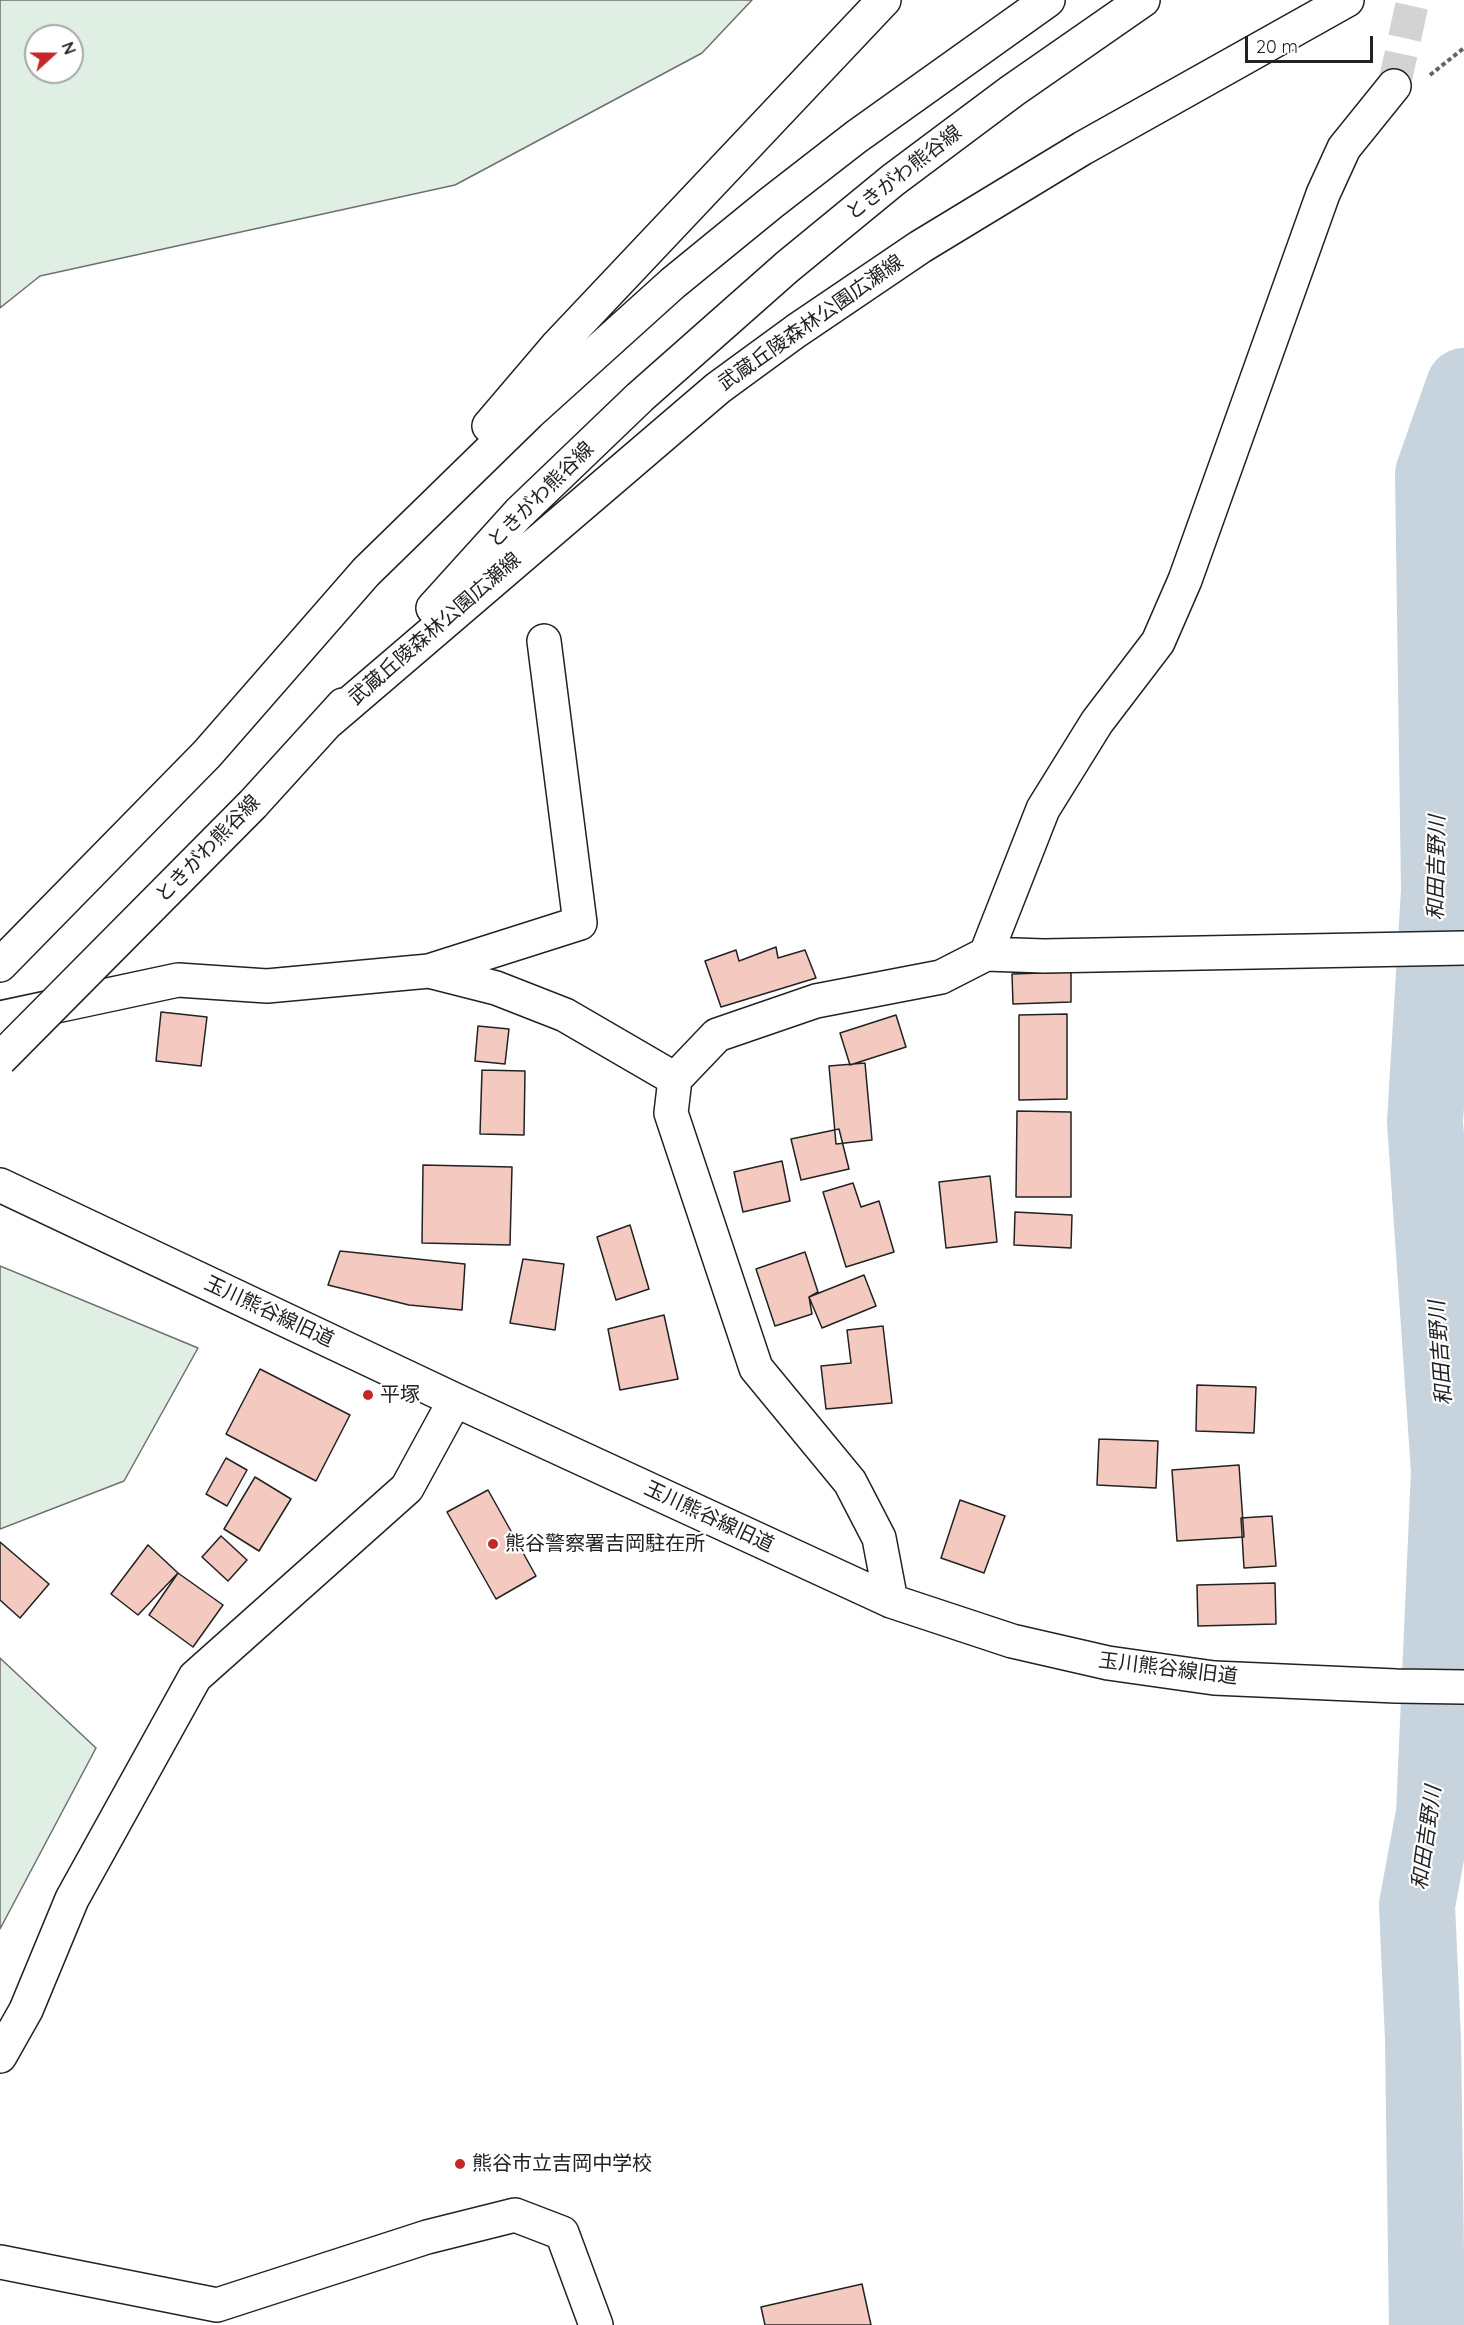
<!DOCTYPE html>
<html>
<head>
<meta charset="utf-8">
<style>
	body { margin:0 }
	#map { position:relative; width:1464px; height:2325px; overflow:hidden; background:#fff; font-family:Quicksand,sans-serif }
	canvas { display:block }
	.north { position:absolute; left:24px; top:24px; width:60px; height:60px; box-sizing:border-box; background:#fff; border:2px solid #a7a7a7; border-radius:50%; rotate:69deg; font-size:16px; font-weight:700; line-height:24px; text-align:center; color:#222 }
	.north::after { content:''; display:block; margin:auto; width:21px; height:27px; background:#c62828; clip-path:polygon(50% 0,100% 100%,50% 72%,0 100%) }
	.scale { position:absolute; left:1245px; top:36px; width:128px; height:27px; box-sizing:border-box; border:3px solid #222; border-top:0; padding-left:8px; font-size:18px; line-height:21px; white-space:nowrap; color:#222; -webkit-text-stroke:4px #fff; paint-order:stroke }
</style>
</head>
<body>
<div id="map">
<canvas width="1464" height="2325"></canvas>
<div class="north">N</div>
<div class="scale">20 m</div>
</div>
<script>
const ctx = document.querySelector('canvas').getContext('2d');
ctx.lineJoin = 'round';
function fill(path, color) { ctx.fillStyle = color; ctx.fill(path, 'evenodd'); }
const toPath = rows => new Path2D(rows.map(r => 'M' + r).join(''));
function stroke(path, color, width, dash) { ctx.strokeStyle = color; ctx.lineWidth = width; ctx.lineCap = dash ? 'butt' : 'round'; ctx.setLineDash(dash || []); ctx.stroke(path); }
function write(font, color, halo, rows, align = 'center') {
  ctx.font = font + ' Quicksand,"Noto Sans JP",sans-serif'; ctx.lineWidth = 4.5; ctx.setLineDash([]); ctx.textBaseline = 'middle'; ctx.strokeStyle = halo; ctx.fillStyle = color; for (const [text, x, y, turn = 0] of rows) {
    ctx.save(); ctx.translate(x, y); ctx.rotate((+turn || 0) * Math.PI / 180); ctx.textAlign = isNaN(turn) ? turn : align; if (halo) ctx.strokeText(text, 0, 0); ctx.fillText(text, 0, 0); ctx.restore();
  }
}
const green = toPath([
	[0,0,752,0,702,53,455,185,40,276,0,308,0,0],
	[36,36,72,36,72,72,36,72,36,36],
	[0,1266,198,1348,124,1481,0,1529,0,1266],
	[0,1658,96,1748,0,1929,0,1658]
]);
fill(green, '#e0efe3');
stroke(green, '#6f6f6f', 1.5);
stroke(toPath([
	[1427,2325,1423,2039,1417,1905,1434,1814,1449,1471,1425,1122,1439,891,1433,474,1464,386]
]), '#c7d3dd', 76);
const building = toPath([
	[776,947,778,958,805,950,816,978,721,1007,705,961,736,950,739,961,776,947],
	[1071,972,1071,1002,1013,1004,1012,974,1071,972],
	[161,1012,207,1017,201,1066,156,1061,161,1012],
	[1067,1014,1067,1099,1019,1100,1019,1015,1067,1014],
	[896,1015,906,1047,850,1065,840,1033,896,1015],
	[478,1026,509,1029,505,1064,475,1061,478,1026],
	[865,1063,872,1140,836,1144,829,1066,865,1063],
	[482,1070,525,1071,524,1135,480,1134,482,1070],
	[1017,1111,1071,1112,1071,1197,1016,1197,1017,1111],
	[839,1129,849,1169,801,1180,791,1139,839,1129],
	[782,1161,790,1201,743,1212,734,1172,782,1161],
	[423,1165,512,1167,510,1245,422,1243,423,1165],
	[990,1176,997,1242,946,1248,939,1182,990,1176],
	[853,1183,861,1207,879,1201,894,1252,846,1267,823,1192,853,1183],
	[1015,1212,1072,1215,1071,1248,1014,1245,1015,1212],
	[630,1225,649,1289,616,1300,597,1237,630,1225],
	[340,1251,465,1264,462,1310,409,1305,328,1285,340,1251],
	[805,1252,818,1292,809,1297,812,1314,775,1326,756,1269,805,1252],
	[523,1259,564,1264,555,1330,510,1323,523,1259],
	[864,1275,876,1306,822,1328,809,1297,864,1275],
	[664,1315,678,1379,620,1390,608,1329,664,1315],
	[883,1326,892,1403,826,1409,821,1366,851,1363,847,1330,883,1326],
	[260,1369,350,1415,316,1481,226,1434,260,1369],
	[1197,1385,1256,1387,1254,1433,1196,1431,1197,1385],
	[1099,1439,1158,1441,1156,1488,1097,1485,1099,1439],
	[226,1458,247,1470,227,1506,206,1494,226,1458],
	[1239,1465,1244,1537,1177,1541,1172,1470,1239,1465],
	[255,1477,291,1499,259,1551,224,1529,255,1477],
	[488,1490,536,1576,496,1599,447,1512,488,1490],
	[960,1500,1005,1516,984,1573,941,1558,960,1500],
	[1272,1516,1276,1566,1244,1568,1241,1518,1272,1516],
	[221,1536,247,1560,228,1581,202,1557,221,1536],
	[0,1542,49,1584,20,1618,0,1600,0,1542],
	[148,1545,178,1573,138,1615,111,1594,148,1545],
	[178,1573,223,1605,193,1647,149,1615,178,1573],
	[1275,1583,1276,1624,1198,1626,1197,1585,1275,1583],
	[862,2284,871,2325,765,2325,761,2307,862,2284]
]);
fill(building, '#f3c9c0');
stroke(building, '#222', 1.5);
stroke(toPath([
	[1394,86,1413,0]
]), '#d3d3d3', 33, [33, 16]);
const minor = toPath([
	[986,954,1043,809,1097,722,1158,642,1185,580,1323,194,1344,148,1394,86],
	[429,971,580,923,544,641],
	[0,1018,178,980,267,986,429,971,496,988,565,1015,675,1079],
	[0,1185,455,1400,891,1601,1012,1641,1108,1663,1214,1678,1396,1686,1464,1687],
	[891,1601,879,1538,850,1482,756,1368,671,1113,675,1079,717,1035,816,1001,941,977,986,954,1044,956,1464,948],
	[0,2056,26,2010,72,1899,195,1677,407,1488,455,1400],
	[0,2262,217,2305,427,2237,515,2215,562,2233,596,2325]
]);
const major = toPath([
	[489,426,558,345,884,0],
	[433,608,519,513,640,397,787,267,893,180,1012,91,1143,0],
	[329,721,718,388,796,331,920,247,1083,148,1347,0],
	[253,804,343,705],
	[0,965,207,754,366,572,529,413,673,283,771,203,856,137,1048,0]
]);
stroke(minor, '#222', 36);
stroke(major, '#222', 36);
stroke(toPath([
	[1430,75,1464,48]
]), '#646464', 4, [4.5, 3]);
stroke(minor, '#fff', 33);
stroke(major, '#fff', 33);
const majorBridge = toPath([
	[0,1059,253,804]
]);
stroke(majorBridge, '#222', 36, []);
stroke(majorBridge, '#fff', 33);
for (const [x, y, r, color] of [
	[368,1395,6,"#c62828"],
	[493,1544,6,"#c62828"],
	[460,2164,6,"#c62828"]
]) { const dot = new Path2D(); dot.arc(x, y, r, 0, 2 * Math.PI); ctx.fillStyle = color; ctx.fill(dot); stroke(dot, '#fff', 2); }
write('20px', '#222', '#fff', [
	["ときがわ熊谷線",904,173,-38],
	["武蔵丘陵森林公園広瀬線",811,323,-35],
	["ときがわ熊谷線",541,495,-45],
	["武蔵丘陵森林公園広瀬線",435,629,-41],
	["ときがわ熊谷線",208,849,-46],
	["玉川熊谷線旧道",269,1312,25],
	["玉川熊谷線旧道",709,1517,25],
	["玉川熊谷線旧道",1168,1669,7]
]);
write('20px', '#222', '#fff', [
	["平塚",380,1395],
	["熊谷警察署吉岡駐在所",505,1544],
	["熊谷市立吉岡中学校",472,2164]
], 'left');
write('italic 21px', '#222', '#fff', [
	["和田吉野川",1437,868,-89],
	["和田吉野川",1441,1353,-94],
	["和田吉野川",1427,1838,-82]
]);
</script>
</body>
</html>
